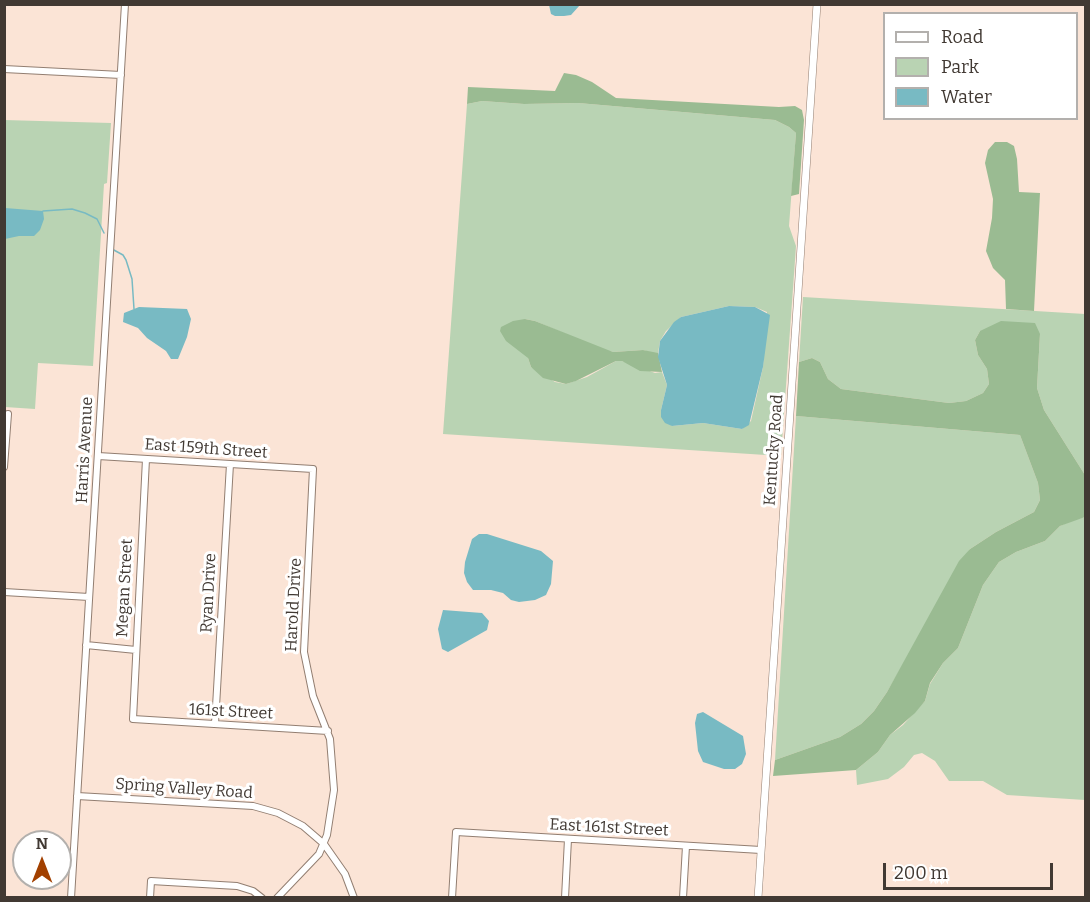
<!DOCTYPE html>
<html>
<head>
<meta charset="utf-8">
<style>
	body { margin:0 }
	#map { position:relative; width:1090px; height:902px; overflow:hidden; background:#fbe4d6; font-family:Bitter,serif }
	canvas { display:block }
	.frame { position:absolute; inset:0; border:6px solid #413933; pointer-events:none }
	.legend { position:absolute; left:883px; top:12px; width:195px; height:108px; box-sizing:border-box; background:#fff; border:2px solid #b3b0ad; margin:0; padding:8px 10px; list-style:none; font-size:18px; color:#413933 }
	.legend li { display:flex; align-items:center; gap:12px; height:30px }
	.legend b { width:30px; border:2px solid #b3b0ad }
	.north { position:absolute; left:12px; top:830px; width:60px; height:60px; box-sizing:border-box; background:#fff; border:2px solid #b3b0ad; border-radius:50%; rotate:0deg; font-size:16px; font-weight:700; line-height:24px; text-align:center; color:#413933 }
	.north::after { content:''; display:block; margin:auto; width:21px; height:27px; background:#a24000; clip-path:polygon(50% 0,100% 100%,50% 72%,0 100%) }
	.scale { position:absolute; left:883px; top:863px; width:170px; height:27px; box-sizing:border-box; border:3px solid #413933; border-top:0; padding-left:8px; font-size:18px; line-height:21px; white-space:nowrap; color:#413933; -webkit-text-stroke:4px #fff; paint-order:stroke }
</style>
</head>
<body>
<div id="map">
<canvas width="1090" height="902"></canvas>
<div class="frame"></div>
<ul class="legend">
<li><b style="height:8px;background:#fff"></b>Road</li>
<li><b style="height:16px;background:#b9d3b3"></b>Park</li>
<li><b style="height:16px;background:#78bac3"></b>Water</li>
</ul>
<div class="north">N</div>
<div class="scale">200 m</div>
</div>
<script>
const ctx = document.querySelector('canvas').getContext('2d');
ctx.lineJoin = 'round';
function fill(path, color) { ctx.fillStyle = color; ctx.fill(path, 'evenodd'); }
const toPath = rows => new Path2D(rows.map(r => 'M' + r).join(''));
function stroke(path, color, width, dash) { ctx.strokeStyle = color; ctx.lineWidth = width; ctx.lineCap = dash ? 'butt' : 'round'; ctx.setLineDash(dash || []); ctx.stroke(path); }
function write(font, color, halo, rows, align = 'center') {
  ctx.font = font + ' Bitter,serif'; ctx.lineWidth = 6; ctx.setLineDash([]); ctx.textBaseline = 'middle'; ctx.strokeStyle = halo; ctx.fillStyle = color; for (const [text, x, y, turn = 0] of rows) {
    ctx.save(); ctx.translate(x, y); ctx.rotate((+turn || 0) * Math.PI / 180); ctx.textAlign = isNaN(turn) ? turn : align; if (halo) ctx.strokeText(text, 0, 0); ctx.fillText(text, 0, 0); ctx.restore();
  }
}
fill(toPath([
	[482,101,524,104,578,103,775,120,789,127,796,133,789,226,796,246,781,456,443,434,467,104],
	[729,306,755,307,767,312,763,367,751,421,742,429,703,423,672,426,661,410,667,385,662,372,655,373,622,361,616,361,587,377,566,384,555,382,531,367,528,358,525,319,535,321,604,350,613,352,643,350,653,353,658,353,660,341,666,331,681,317],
	[4,120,111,123,107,183,104,184,93,366,38,363,35,409,5,407],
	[803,297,1085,314,1085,475,1044,410,1037,388,1040,334,980,331,975,340,978,355,987,369,989,384,983,393,966,401,949,403,841,389,828,379,820,362,812,358,799,362],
	[796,416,1020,435,1038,483,1040,500,1034,512,996,532,970,549,887,692,874,711,861,724,840,737,775,760],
	[1085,517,1085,800,1007,795,983,781,949,781,935,761,922,753,914,755,904,767,888,779,857,785,856,770,878,752,890,735,903,725,925,701,930,684,943,663,958,648,983,585,999,562,1016,552,1045,541,1060,526,1073,520]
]), '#b9d3b3');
fill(toPath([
	[564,73,576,75,592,82,616,98,779,107,795,106,802,110,804,120,799,194,791,196,796,133,789,127,775,120,578,103,524,104,482,101,467,104,468,87,555,91],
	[995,142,1007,142,1014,146,1017,159,1019,192,1040,193,1034,311,1006,309,1005,280,993,268,986,251,992,218,993,199,985,163,988,150],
	[525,319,535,321,613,352,643,350,658,353,662,372,640,371,622,361,616,361,576,381,566,384,543,378,531,367,528,358,506,341,500,331,501,327,513,321],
	[1001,321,1035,323,1040,334,1037,388,1044,410,1085,475,1085,517,1060,526,1045,541,1016,552,999,562,983,585,958,648,943,663,930,683,925,701,915,713,890,735,878,752,856,770,773,776,775,760,840,737,861,724,874,711,887,692,959,561,970,549,996,532,1034,512,1040,500,1038,483,1020,435,796,416,799,362,812,358,820,362,828,379,841,389,949,403,966,401,983,393,989,384,987,369,978,355,975,340,980,331]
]), '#9abb92');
fill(toPath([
	[549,5,549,4,580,5,571,15,564,16,555,16,551,14],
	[5,208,43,211,44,219,40,230,34,236,19,236,5,239],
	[729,306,755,307,770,315,763,367,749,425,742,429,703,423,672,426,665,423,661,417,661,410,667,385,658,357,660,341,674,322,681,317],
	[139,307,187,309,191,319,187,337,178,359,171,359,166,351,147,338,138,328,123,322,124,313],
	[479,534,487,534,541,551,553,561,551,584,546,595,535,600,519,602,511,600,503,593,491,590,473,590,467,582,464,573,465,562,472,539],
	[443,610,482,613,489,621,487,630,448,652,442,649,438,629],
	[703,712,743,736,746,754,742,764,735,769,724,769,703,762,698,751,695,723,697,714]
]), '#78bac3');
stroke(toPath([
	[43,211,72,209,85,213,97,219,104,233],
	[112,249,123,255,126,260,132,279,134,309]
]), '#78bac3', 1.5);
const minor = toPath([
	[4,69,121,75],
	[98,456,313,469,304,652,313,696,330,739,334,790,327,835,319,854,277,898],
	[146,459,133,719,328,731],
	[4,467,8,414],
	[4,592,89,597],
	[86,645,136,650],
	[215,724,230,464],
	[77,796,253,806,278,813,303,826,324,844,345,874,354,898],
	[71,898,125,4],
	[150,898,151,881,237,886,253,891,262,898],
	[452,898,456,832,761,850],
	[565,898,568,839],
	[683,898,686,846]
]);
const tertiary = toPath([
	[758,898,817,4]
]);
stroke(minor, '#927e71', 8);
stroke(tertiary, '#927e71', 8);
stroke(minor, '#fff', 6);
stroke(tertiary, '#fff', 7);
write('16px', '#413933', '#fff', [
	["East 159th Street",206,449,4],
	["Harris Avenue",85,450,-87],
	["Kentucky Road",774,450,-86],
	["Megan Street",125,588,-87],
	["Ryan Drive",209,593,-87],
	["Harold Drive",294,605,-87],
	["161st Street",231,712,3],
	["Spring Valley Road",184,789,4],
	["East 161st Street",609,828,3]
]);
</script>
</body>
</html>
